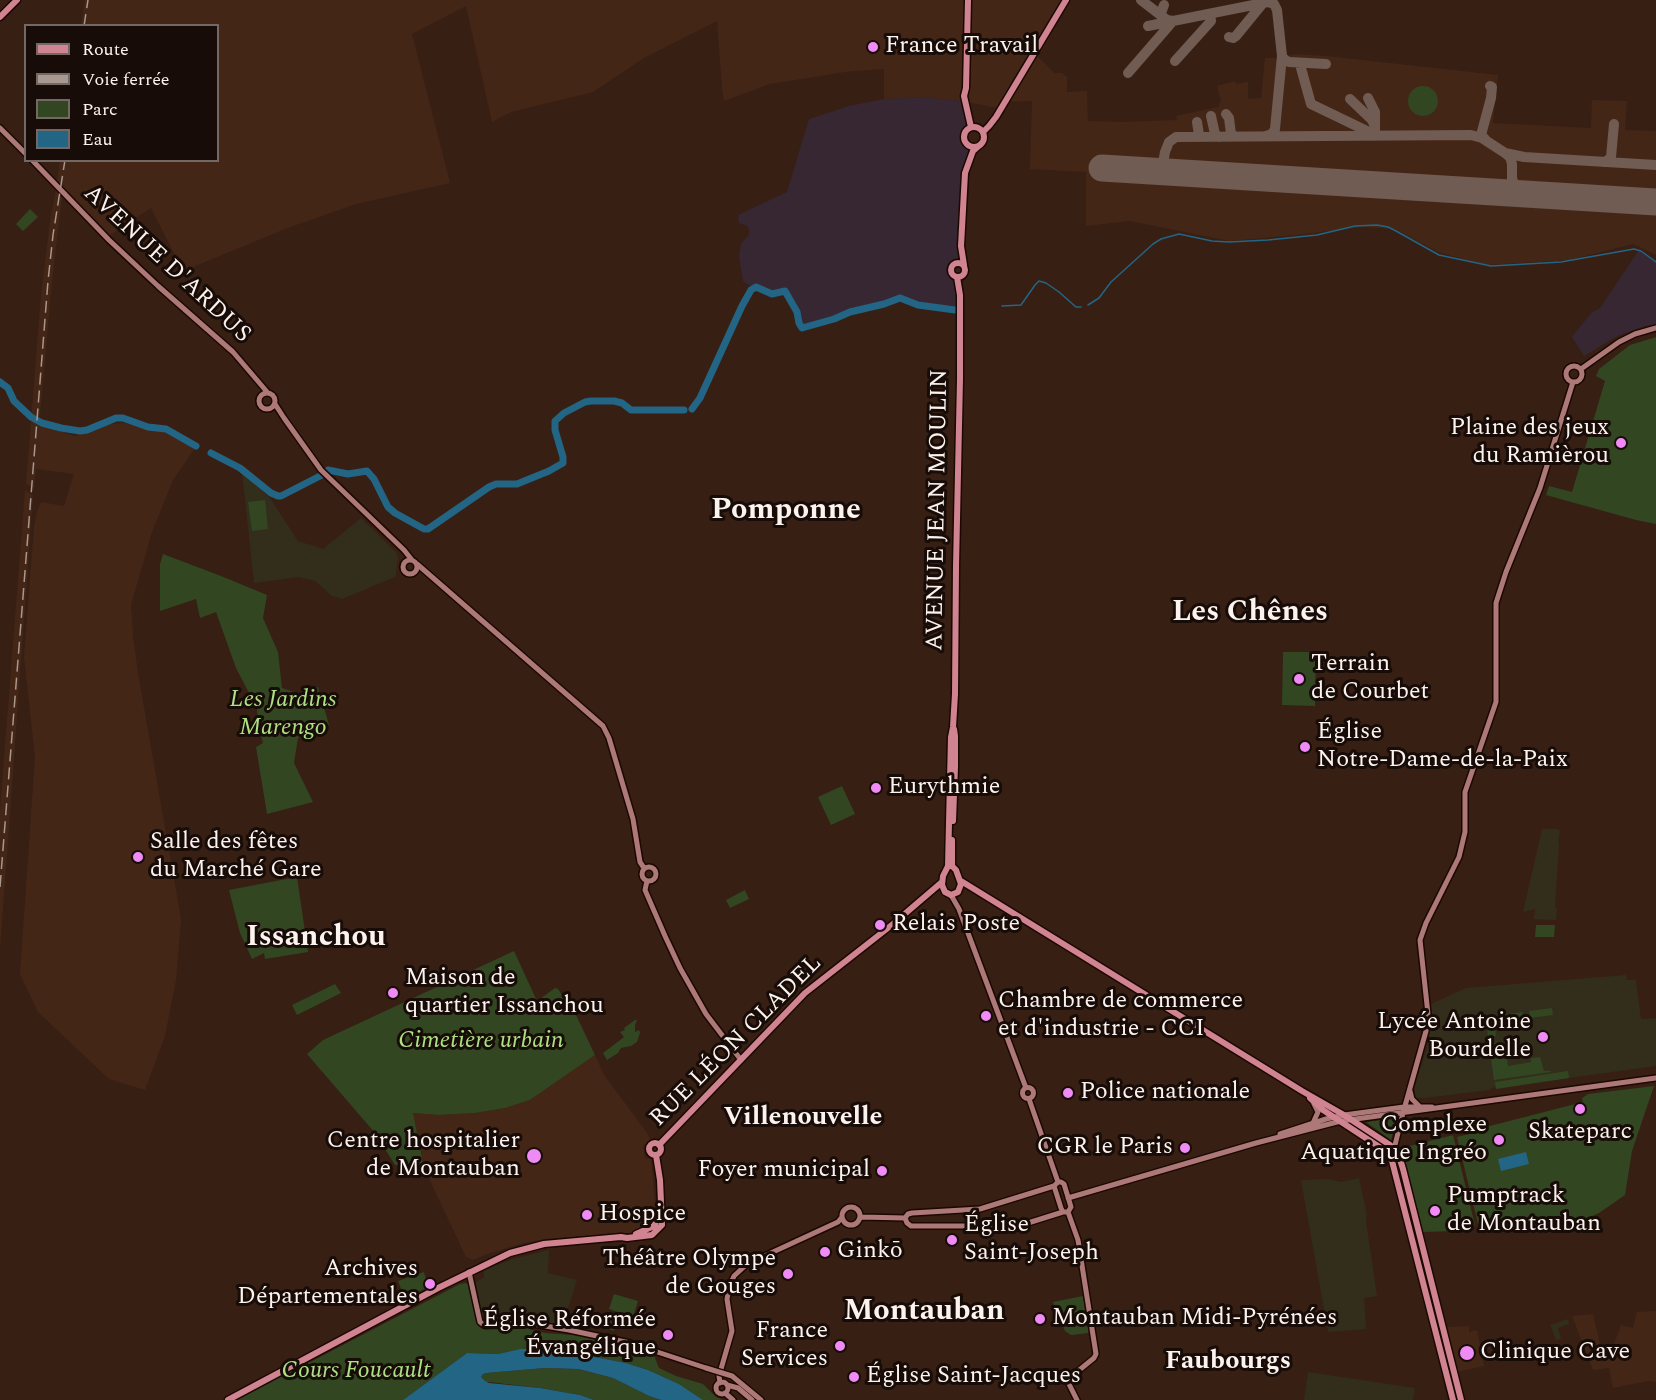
<!DOCTYPE html>
<html>
<head>
<meta charset="utf-8">
<style>
	body { margin:0 }
	#map { position:relative; width:1656px; height:1400px; overflow:hidden; background:#371f14; font-family:Spectral,serif }
	canvas { display:block }
	.legend { position:absolute; left:24px; top:24px; width:195px; height:138px; box-sizing:border-box; background:#170c07; border:2px solid #736863; margin:0; padding:8px 10px; list-style:none; font-size:18px; color:#fdf3ee }
	.legend li { display:flex; align-items:center; gap:12px; height:30px }
	.legend b { width:30px; border:2px solid #736863 }
</style>
</head>
<body>
<div id="map">
<canvas width="1656" height="1400"></canvas>
<ul class="legend">
<li><b style="height:8px;background:#d08491"></b>Route</li>
<li><b style="height:8px;background:#a89890"></b>Voie ferrée</li>
<li><b style="height:16px;background:#324622"></b>Parc</li>
<li><b style="height:16px;background:#236585"></b>Eau</li>
</ul>
</div>
<script>
const ctx = document.querySelector('canvas').getContext('2d');
ctx.lineJoin = 'round';
function fill(path, color) { ctx.fillStyle = color; ctx.fill(path, 'evenodd'); }
const toPath = rows => new Path2D(rows.map(r => 'M' + r).join(''));
function stroke(path, color, width, dash) { ctx.strokeStyle = color; ctx.lineWidth = width; ctx.lineCap = dash ? 'butt' : 'round'; ctx.setLineDash(dash || []); ctx.stroke(path); }
function write(font, color, halo, rows, align = 'center') {
  ctx.font = font + ' Spectral,serif'; ctx.lineWidth = 6; ctx.setLineDash([]); ctx.textBaseline = 'middle'; ctx.strokeStyle = halo; ctx.fillStyle = color; for (const [text, x, y, turn = 0] of rows) {
    ctx.save(); ctx.translate(x, y); ctx.rotate((+turn || 0) * Math.PI / 180); ctx.textAlign = isNaN(turn) ? turn : align; if (halo) ctx.strokeText(text, 0, 0); ctx.fillText(text, 0, 0); ctx.restore();
  }
}
fill(toPath([
	[922,97,965,101,969,128,964,135,968,149,968,164,961,246,957,263,953,265,951,269,951,273,955,277,960,311,918,305,899,298,884,304,850,312,831,320,802,328,799,323,797,312,785,291,770,294,759,288,753,288,743,281,739,255,741,244,749,235,749,230,747,226,739,223,738,215,787,192,809,119,849,106,884,99],
	[1639,250,1656,262,1656,325,1645,326,1617,336,1584,356,1572,337,1591,313,1600,308]
]), '#372733');
fill(toPath([
	[85,0,1071,0,1038,57,1054,73,1062,73,1067,77,1067,92,1087,91,1088,121,1122,122,1177,120,1176,116,1218,107,1221,101,1217,86,1235,81,1236,84,1248,82,1248,99,1261,98,1265,58,1276,58,1295,54,1326,56,1498,75,1493,123,1591,128,1592,100,1627,101,1625,130,1656,131,1656,255,1633,244,1569,260,1484,265,1438,252,1395,229,1361,227,1297,235,1229,241,1130,221,1086,226,1086,172,1030,169,1032,101,1000,102,997,108,962,101,922,97,884,99,884,69,845,72,770,84,724,101,722,89,717,21,644,58,593,92,511,112,492,122,466,6,412,34,450,183,356,204,285,229,183,271,151,208,110,235,57,181,60,161,218,160,218,26,81,25],
	[56,191,62,196,52,281,39,425,75,436,108,424,125,423,164,432,195,448,173,480,152,532,131,605,133,635,138,673,181,919,176,980,165,1036,145,1090,109,1079,38,1012,20,974,35,757,24,657,34,527,37,512,41,502,64,506,74,474,36,469,34,489,26,484,41,296,51,213],
	[25,490,33,495,0,950,0,810],
	[595,1055,604,1075,648,1134,650,1140,643,1146,645,1158,651,1159,656,1215,649,1226,629,1233,546,1239,523,1243,487,1254,473,1260,466,1257,425,1170,413,1113,439,1115,475,1113,505,1108,530,1100],
	[1656,1311,1656,1382,1648,1381,1613,1388,1609,1368,1593,1370,1572,1316,1593,1314,1600,1344,1614,1344,1621,1325,1633,1328,1637,1312],
	[1469,1326,1469,1332,1477,1330,1484,1366,1457,1372,1446,1329,1447,1327]
]), '#442617');
fill(toPath([
	[242,472,270,498,298,541,323,549,361,518,396,552,398,558,396,575,395,577,342,599,332,596,315,581,299,577,254,583],
	[1542,829,1558,829,1560,831,1558,842,1559,843,1555,907,1557,908,1556,920,1534,919,1535,909,1523,912],
	[1626,975,1627,980,1636,980,1641,1019,1656,1018,1656,1066,1496,1088,1494,1087,1489,1090,1425,1098,1418,1098,1414,1096,1415,1086,1429,1041,1431,1004,1466,988],
	[1359,1178,1367,1215,1366,1221,1377,1296,1364,1298,1366,1329,1328,1332,1301,1180,1328,1179,1341,1182],
	[549,1250,548,1273,577,1280,568,1308,566,1326,533,1320,485,1321,482,1318,476,1282,484,1277,484,1270,513,1259],
	[1568,1319,1569,1324,1558,1328,1561,1339,1556,1340,1550,1325],
	[1308,1372,1415,1388,1413,1400,1304,1400]
]), '#332d1c');
fill(toPath([
	'1408 101a15 15 0 1 1 30 0a15 15 0 1 1-30 0Z',
	[30,209,38,217,23,231,16,224],
	[1656,337,1656,524,1636,520,1546,495,1549,486,1572,492,1605,381,1596,376,1599,369,1630,345],
	[265,500,268,529,252,531,248,502],
	[163,554,221,576,267,595,263,618,278,652,282,688,300,694,318,687,329,725,298,738,294,763,313,802,267,814,256,747,263,743,258,724,256,693,249,693,236,668,216,612,200,618,196,599,160,611,160,564],
	[1283,652,1316,652,1315,706,1282,705],
	[842,786,855,814,831,825,818,797],
	[297,877,308,952,265,959,264,953,252,959,240,933,229,890],
	[745,890,749,899,730,908,726,900],
	[1536,925,1555,925,1554,937,1535,937],
	[514,951,537,1001,555,988,558,989,577,1017,595,1055,530,1100,505,1108,475,1113,439,1115,413,1113,424,1167,395,1165,375,1133,307,1054,323,1040],
	[335,984,341,993,297,1015,292,1005],
	[1552,1008,1553,1015,1530,1018,1529,1011],
	[1522,1012,1523,1018,1501,1022,1500,1015],
	[1494,1016,1496,1036,1488,1037,1486,1018],
	[635,1020,637,1020,635,1025,635,1032,639,1030,640,1033,637,1042,631,1046,621,1048,618,1053,607,1060,603,1053,624,1037,620,1032,625,1030,624,1028],
	[1497,1042,1499,1045,1511,1043,1512,1045,1505,1046,1508,1066,1531,1062,1531,1058,1540,1057,1544,1071,1551,1071,1551,1072,1494,1080,1489,1045],
	[1568,1071,1569,1078,1496,1089,1495,1082],
	[1654,1086,1632,1151,1625,1195,1599,1213,1586,1219,1582,1216,1565,1223,1542,1228,1482,1231,1481,1224,1478,1224,1457,1137,1486,1130,1486,1127,1583,1102,1582,1098,1588,1094],
	[1397,1118,1391,1140,1366,1122],
	[1453,1135,1475,1225,1454,1231,1423,1232,1402,1148],
	[424,1272,428,1287,405,1299,398,1281],
	[466,1283,470,1285,478,1323,484,1327,484,1330,528,1327,531,1330,545,1333,587,1336,641,1349,653,1353,659,1368,676,1376,703,1384,716,1397,723,1400,703,1400,679,1384,648,1370,626,1363,554,1349,520,1349,498,1354,467,1353,403,1400,233,1400,318,1358,460,1284],
	[614,1294,638,1301,633,1317,609,1309],
	[1083,1296,1089,1333,1071,1335,1065,1331,1053,1302],
	[607,1316,618,1319,614,1331,603,1327],
	[545,1368,577,1369,613,1378,649,1396,661,1400,594,1400,580,1395,540,1388,489,1382,485,1382,481,1377,483,1374,486,1373]
]), '#324622');
fill(toPath([
	[1526,1152,1529,1164,1501,1171,1498,1159],
	[520,1349,554,1349,626,1363,648,1370,679,1384,703,1400,661,1400,649,1396,613,1378,578,1369,545,1368,486,1373,483,1374,481,1377,485,1381,489,1383,540,1388,580,1395,594,1400,403,1400,467,1353,498,1354]
]), '#236585');
stroke(toPath([
	[1088,305,1099,298,1111,282,1153,244,1161,239,1179,234,1212,241,1229,242,1268,240,1317,235,1355,226,1377,225,1388,227,1396,231,1439,255,1491,266,1561,262,1634,249,1641,251,1656,262],
	[1002,306,1021,305,1035,285,1039,281,1046,283,1059,292,1076,307,1081,307]
]), '#236585', 1.5);
stroke(toPath([
	[0,382,8,388,14,401,31,417,42,423,61,428,80,431,87,430,116,418,123,418,148,427,166,429,196,446],
	[692,409,700,398,742,306,751,290,756,287,772,294,785,291,797,312,799,323,802,328,834,319,850,312,884,304,900,298,918,305,955,310],
	[211,453,240,468,271,493,278,496,281,496,320,476,328,470,348,474,367,471,374,479,388,507,395,513,424,529,428,529,489,487,496,484,517,484,549,471,563,463,563,457,555,430,555,421,564,413,585,402,591,401,614,401,622,403,631,410,684,410]
]), '#236585', 7);
stroke(toPath([
	[1164,5,1161,13,1164,19],
	[1148,26,1268,2,1274,4,1277,10,1282,56,1275,129,1272,134,1266,136],
	[1229,37,1233,38,1236,36,1263,3],
	[1282,56,1285,60,1289,62,1326,64],
	[1175,61,1211,21,1210,14],
	[1301,68,1311,104,1367,131,1373,133],
	[1128,73,1173,21,1167,20,1141,0],
	[1368,98,1375,112,1375,136],
	[1350,99,1372,120,1375,126],
	[1226,114,1229,118,1231,134,1234,136],
	[1211,116,1215,134,1219,137],
	[1197,122,1199,135,1202,137],
	[1485,139,1481,135,1491,98,1492,87,1490,86],
	[1505,153,1524,157,1656,165],
	[1164,158,1164,164,1168,170,1187,173],
	[1603,162,1607,161,1611,157,1614,124],
	[1130,170,1151,170,1160,167,1163,163,1165,152,1169,142,1176,137,1471,135,1482,138,1505,153,1510,157,1512,164,1512,181,1508,188,1502,192,1483,191],
	[1512,178,1515,187,1526,194],
	[1649,201,1656,201]
]), '#705c52', 10);
stroke(toPath([
	[1102,168,1656,202]
]), '#705c52', 27);
const secondary = toPath([
	[0,128,26,154],
	[32,160,109,240,158,286,233,352,268,393],
	'1566 374a8 8 0 1 1 16 0a8 8 0 1 1-16 0Z',
	[1581,369,1619,342,1635,334,1656,328],
	'259 401a8 8 0 1 1 16 0a8 8 0 1 1-16 0Z',
	[275,404,284,418,321,470,404,550,412,560],
	'403 567a7 7 0 1 1 14 0a7 7 0 1 1-14 0Z',
	[417,564,603,726,609,738,633,819,640,862,644,868],
	'642 874a7 7 0 1 1 14 0a7 7 0 1 1-14 0Z',
	[647,881,645,890,665,936,680,968,706,1014,741,1060],
	[951,895,959,909,1026,1088],
	'1022.5 1093a5.5 5.5 0 1 1 11 0a5.5 5.5 0 1 1-11 0Z',
	[1410,1091,1412,1099,1420,1107],
	[1029,1099,1058,1182],
	[1313,1123,1318,1112,1314,1104],
	[1280,1134,1326,1119,1344,1115,1404,1107,1432,1107],
	[1394,1149,1403,1113,1426,1031,1428,1014,1420,940,1426,923,1459,857,1465,832,1465,792,1496,702,1496,603,1506,572,1540,488,1573,382],
	[1058,1182,1061,1182,1064,1184,1071,1207,1068,1212,1063,1212,1061,1208,1054,1186,1058,1182],
	[1068,1198,1256,1143,1341,1121,1656,1078],
	'842 1216a9 9 0 1 1 18 0a9 9 0 1 1-18 0Z',
	[1068,1212,1078,1240,1096,1354,1094,1358,1067,1380,1077,1400],
	[861,1217,905,1218],
	[905,1218,907,1223,911,1226,965,1226,1012,1228,1063,1212],
	[905,1218,908,1214,912,1213,980,1209,1054,1186],
	[469,1272,480,1322,484,1325,527,1323,569,1330,630,1343,706,1368],
	[732,1376,761,1400],
	'716 1388a6 6 0 1 1 12 0a6 6 0 1 1-12 0Z',
	[720,1383,719,1376,732,1331,727,1299,730,1285,734,1276,747,1264,838,1222,842,1217],
	[727,1385,738,1388,752,1400],
	[725,1393,733,1400]
]);
const primary = toPath([
	[968,0,966,88,964,96,971,127],
	[0,17,17,0],
	'964 137a10 10 0 1 1 20 0a10 10 0 1 1-20 0Z',
	[983,132,989,126,996,117,1066,0],
	'951 270a7 7 0 1 1 14 0a7 7 0 1 1-14 0Z',
	[964,265,961,246,965,173,973,151,982,143],
	[953,821,955,767,955,736,954,729],
	[952,840,952,866],
	[948,866,951,737,953,727,955,694,956,566,960,379,960,295,957,277],
	[948,866,952,866,956,870,961,884,958,892,951,895,945,892,942,885,943,876,948,866],
	[961,881,1302,1091,1344,1115,1390,1145,1399,1156,1403,1169,1461,1400],
	[1310,1098,1323,1110,1381,1148,1388,1155,1392,1161,1453,1400],
	'649 1149a6 6 0 1 1 12 0a6 6 0 1 1-12 0Z',
	[659,1145,805,993,893,924,942,882],
	[636,1234,654,1226,661,1212],
	[228,1400,438,1288,510,1253,544,1244,621,1237,627,1238,652,1235,662,1225,660,1180,656,1155]
]);
stroke(secondary, '#1d0801', 8);
stroke(primary, '#1d0801', 9);
stroke(secondary, '#ad7978', 5);
stroke(primary, '#d08491', 6);
stroke(toPath([
	[84,26,88,0],
	[0,887,48,281,53,235,65,160]
]), '#a89890', 1.5, [12, 6]);
const secondaryBridge = toPath([
	[706,1368,732,1376]
]);
stroke(secondaryBridge, '#1d0801', 8, []);
stroke(secondaryBridge, '#ad7978', 5);
for (const [x, y, r, color] of [
	[873,47,6,"#f08bf6"],
	[1621,443,6,"#f08bf6"],
	[1299,679,6,"#f08bf6"],
	[1305,747,6,"#f08bf6"],
	[876,788,6,"#f08bf6"],
	[138,857,6,"#f08bf6"],
	[880,925,6,"#f08bf6"],
	[393,993,6,"#f08bf6"],
	[986,1016,6,"#f08bf6"],
	[1543,1037,6,"#f08bf6"],
	[1068,1093,6,"#f08bf6"],
	[1580,1109,6,"#f08bf6"],
	[1499,1140,6,"#f08bf6"],
	[1185,1148,6,"#f08bf6"],
	[534,1156,8,"#f08bf6"],
	[882,1171,6,"#f08bf6"],
	[1435,1211,6,"#f08bf6"],
	[587,1215,6,"#f08bf6"],
	[952,1240,6,"#f08bf6"],
	[825,1252,6,"#f08bf6"],
	[788,1274,6,"#f08bf6"],
	[430,1284,6,"#f08bf6"],
	[1040,1319,6,"#f08bf6"],
	[668,1335,6,"#f08bf6"],
	[840,1346,6,"#f08bf6"],
	[1467,1353,8,"#f08bf6"],
	[854,1377,6,"#f08bf6"]
]) { const dot = new Path2D(); dot.arc(x, y, r, 0, 2 * Math.PI); ctx.fillStyle = color; ctx.fill(dot); stroke(dot, '#170c07', 2); }
write('24px', '#fdf3ee', '#170c07', [
	["France Travail",885,47],
	["Plaine des jeux",1609,429,"right"],
	["du Ramièrou",1609,457,"right"],
	["Terrain",1311,665],
	["de Courbet",1311,693],
	["Église",1317,733],
	["Notre-Dame-de-la-Paix",1317,761],
	["Eurythmie",888,788],
	["Salle des fêtes",150,843],
	["du Marché Gare",150,871],
	["Relais Poste",892,925],
	["Maison de",405,979],
	["quartier Issanchou",405,1007],
	["Chambre de commerce",998,1002],
	["et d'industrie - CCI",998,1030],
	["Lycée Antoine",1531,1023,"right"],
	["Bourdelle",1531,1051,"right"],
	["Police nationale",1080,1093],
	["Complexe",1487,1126,"right"],
	["Aquatique Ingréo",1487,1154,"right"],
	["Skateparc",1580,1133,"center"],
	["Centre hospitalier",520,1142,"right"],
	["de Montauban",520,1170,"right"],
	["CGR le Paris",1173,1148,"right"],
	["Foyer municipal",870,1171,"right"],
	["Pumptrack",1447,1197],
	["de Montauban",1447,1225],
	["Hospice",599,1215],
	["Église",964,1226],
	["Saint-Joseph",964,1254],
	["Ginkō",837,1252],
	["Théâtre Olympe",776,1260,"right"],
	["de Gouges",776,1288,"right"],
	["Archives",418,1270,"right"],
	["Départementales",418,1298,"right"],
	["Montauban Midi-Pyrénées",1052,1319],
	["Église Réformée",656,1321,"right"],
	["Évangélique",656,1349,"right"],
	["France",828,1332,"right"],
	["Services",828,1360,"right"],
	["Clinique Cave",1480,1353],
	["Église Saint-Jacques",866,1377]
], 'left');
write('24px', '#fdf3ee', '#170c07', [
	["AVENUE D'ARDUS",166,265,43],
	["AVENUE JEAN MOULIN",939,510,-89],
	["RUE LÉON CLADEL",737,1042,-45]
]);
write('italic 24px', '#ade183', '#170c07', [
	["Les Jardins",283,701],
	["Marengo",283,729],
	["Cimetière urbain",481,1042],
	["Cours Foucault",356,1372]
]);
write('bold 26px', '#fdf3ee', '#170c07', [
	["Villenouvelle",803,1119],
	["Faubourgs",1228,1363]
]);
write('bold 30px', '#fdf3ee', '#170c07', [
	["Pomponne",786,512],
	["Les Chênes",1250,614],
	["Issanchou",316,939],
	["Montauban",924,1313]
]);
</script>
</body>
</html>
